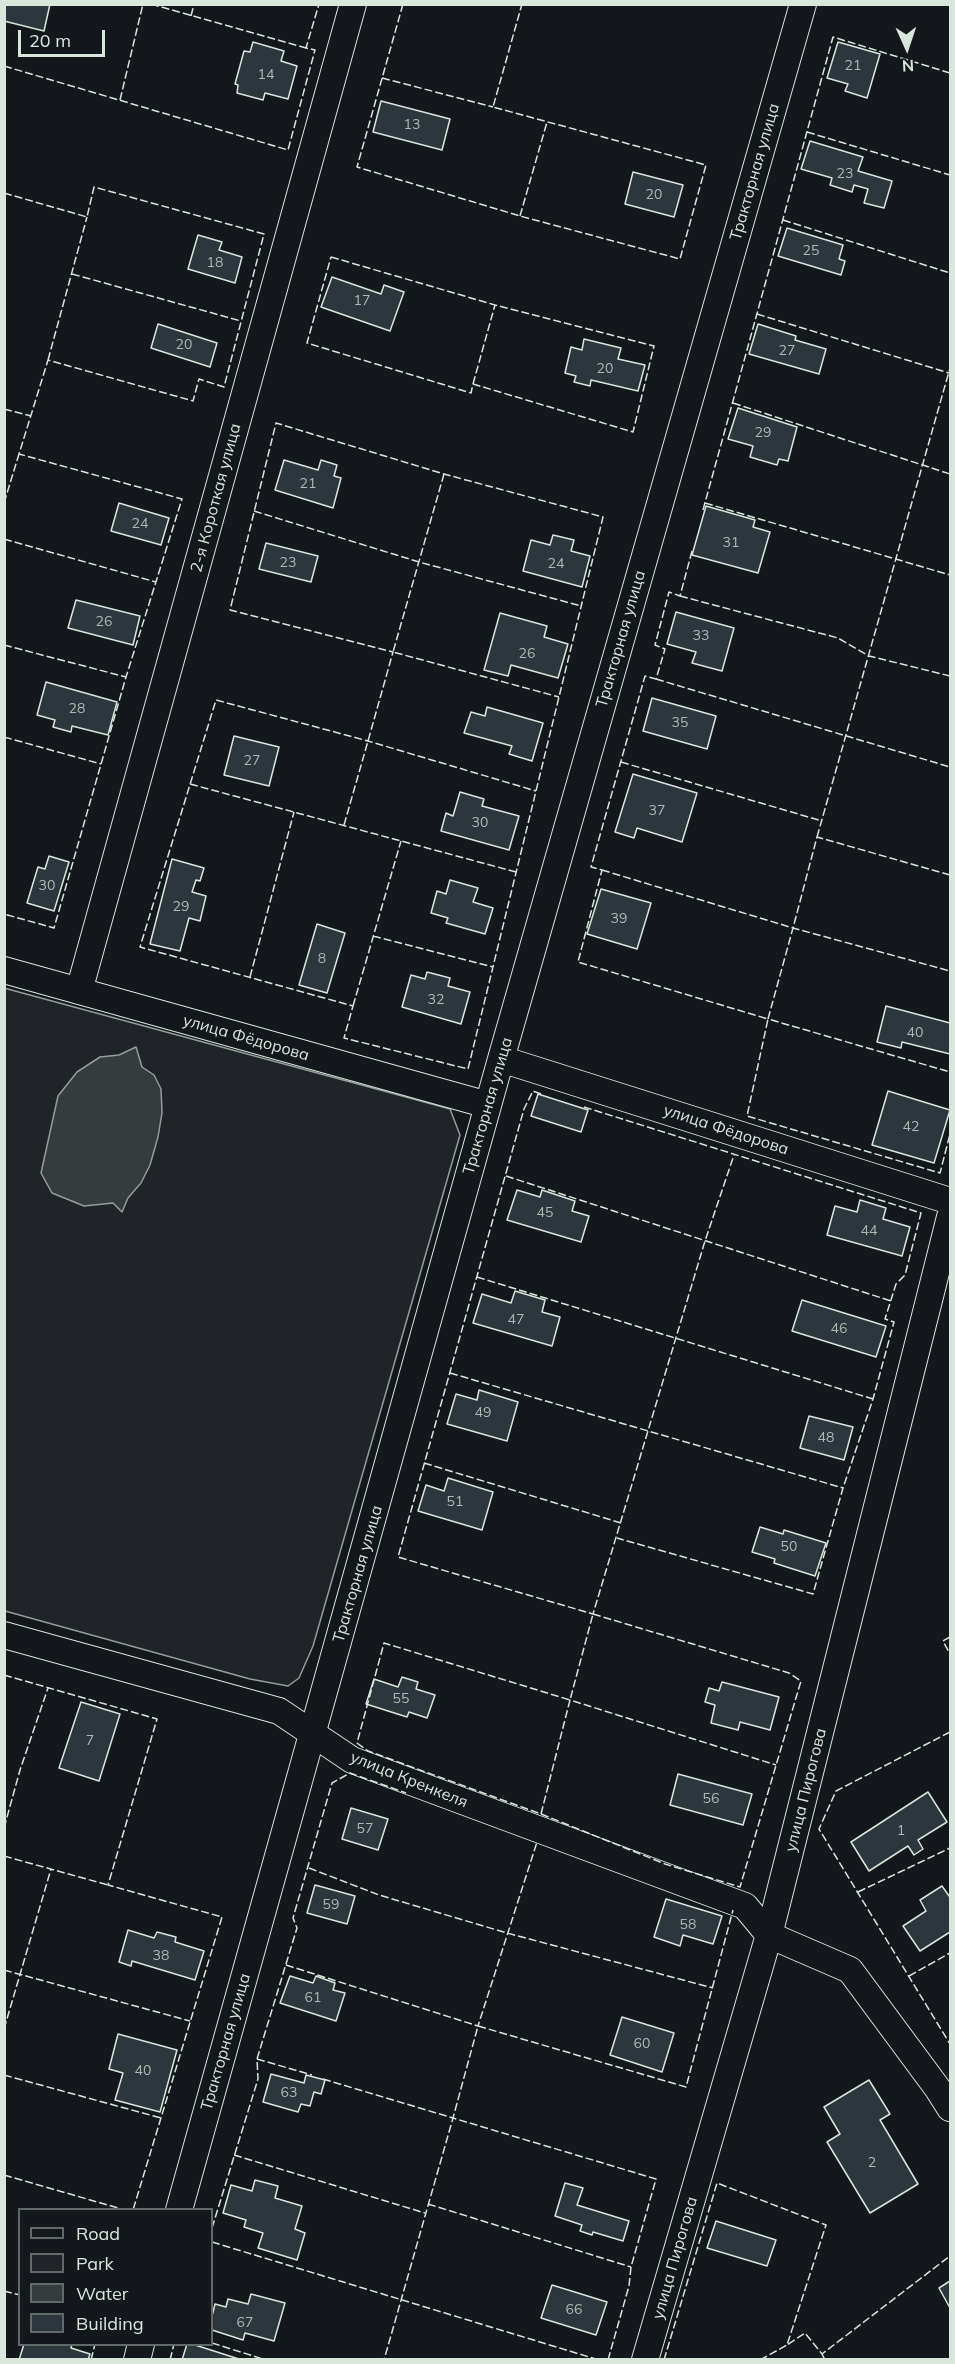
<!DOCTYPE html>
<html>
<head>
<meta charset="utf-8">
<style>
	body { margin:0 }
	#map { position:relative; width:955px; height:2364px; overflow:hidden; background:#14181c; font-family:Mulish,sans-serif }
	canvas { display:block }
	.frame { position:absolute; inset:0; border:6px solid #d8e6dc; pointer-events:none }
	.legend { position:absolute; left:18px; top:2208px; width:195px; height:138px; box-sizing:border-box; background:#14181c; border:2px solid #626a69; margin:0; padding:8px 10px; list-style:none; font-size:18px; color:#d8e6dc }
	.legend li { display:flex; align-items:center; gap:12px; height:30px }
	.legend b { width:30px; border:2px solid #626a69 }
	.north { position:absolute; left:877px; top:18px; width:60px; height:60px; -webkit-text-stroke:4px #14181c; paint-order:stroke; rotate:177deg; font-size:16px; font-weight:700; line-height:24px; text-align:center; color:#d8e6dc }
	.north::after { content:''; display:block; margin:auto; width:21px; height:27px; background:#d8e6dc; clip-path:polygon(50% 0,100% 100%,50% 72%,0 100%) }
	.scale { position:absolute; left:18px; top:30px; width:87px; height:27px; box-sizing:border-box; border:3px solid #d8e6dc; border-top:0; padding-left:8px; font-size:18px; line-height:21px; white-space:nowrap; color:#d8e6dc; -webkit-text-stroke:4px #14181c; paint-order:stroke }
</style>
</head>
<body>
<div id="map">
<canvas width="955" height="2364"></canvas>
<div class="frame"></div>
<ul class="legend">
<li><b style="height:8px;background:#14181c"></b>Road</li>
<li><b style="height:16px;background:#202428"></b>Park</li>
<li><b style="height:16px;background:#363b3e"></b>Water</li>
<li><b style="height:16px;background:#2c363c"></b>Building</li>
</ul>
<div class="north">N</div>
<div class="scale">20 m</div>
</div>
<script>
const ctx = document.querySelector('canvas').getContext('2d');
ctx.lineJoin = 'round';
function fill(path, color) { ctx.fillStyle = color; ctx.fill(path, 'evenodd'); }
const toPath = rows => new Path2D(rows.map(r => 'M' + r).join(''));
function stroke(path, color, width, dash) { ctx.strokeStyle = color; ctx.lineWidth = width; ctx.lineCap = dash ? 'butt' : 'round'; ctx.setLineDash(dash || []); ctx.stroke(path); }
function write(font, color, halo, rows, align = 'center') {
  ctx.font = font + ' Mulish,sans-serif'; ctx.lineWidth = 4.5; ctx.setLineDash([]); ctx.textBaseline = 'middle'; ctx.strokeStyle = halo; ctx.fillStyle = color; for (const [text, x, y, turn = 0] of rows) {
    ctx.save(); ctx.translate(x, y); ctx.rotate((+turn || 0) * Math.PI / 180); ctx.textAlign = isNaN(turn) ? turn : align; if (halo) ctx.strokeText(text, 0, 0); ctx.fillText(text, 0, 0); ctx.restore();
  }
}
const green = toPath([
	[4,988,450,1109,460,1135,313,1646,299,1678,288,1686,250,1679,5,1611,4,988]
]);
fill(green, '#202428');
stroke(green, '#939e99', 1.5);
const water = toPath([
	[136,1047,142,1067,154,1075,161,1089,162,1113,158,1137,150,1165,141,1183,128,1198,122,1212,113,1203,84,1206,52,1193,41,1173,58,1096,77,1072,100,1057,119,1055,136,1047]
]);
fill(water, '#363b3e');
stroke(water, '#939e99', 1.5);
const building = toPath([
	[4,4,50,4,44,31,4,21,4,4],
	[253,42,284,51,281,61,297,66,288,99,265,93,263,100,237,93,238,85,235,84,244,51,250,52,253,42],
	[838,42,880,54,867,98,845,91,848,84,827,78,838,42],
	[381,101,450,119,442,150,373,132,381,101],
	[810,141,863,157,858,171,892,181,884,208,864,203,868,189,854,185,852,192,830,185,832,178,801,169,810,141],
	[633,172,683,185,674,217,625,204,633,172],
	[787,228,843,245,839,259,845,261,841,275,778,256,787,228],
	[198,235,222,242,219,250,242,257,235,283,188,269,198,235],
	[332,277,381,294,384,285,404,292,390,331,321,307,332,277],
	[158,324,217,343,210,367,151,348,158,324],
	[758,324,796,336,795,340,826,349,819,374,749,354,758,324],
	[584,339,621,348,618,359,645,365,638,391,591,380,590,386,574,382,576,376,565,373,571,347,582,350,584,339],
	[738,408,797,427,788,461,779,459,777,465,750,457,753,446,728,439,738,408],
	[284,460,318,470,321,460,337,465,334,476,341,478,333,508,275,490,284,460],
	[119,503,169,518,161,545,111,531,119,503],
	[706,506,755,520,753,527,770,532,758,573,692,555,706,506],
	[553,535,574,540,571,551,590,556,582,587,523,571,531,540,550,545,553,535],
	[266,543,318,556,311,582,259,569,266,543],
	[76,600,140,616,133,645,68,628,76,600],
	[676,612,734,628,722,671,692,663,696,652,667,644,676,612],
	[500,613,547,626,544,637,568,644,558,678,511,665,508,676,484,670,500,613],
	[46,682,117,702,108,735,72,726,71,732,53,727,55,720,37,715,46,682],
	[652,698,716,716,707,749,643,731,652,698],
	[487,707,543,723,532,761,509,754,512,746,464,733,471,712,485,716,487,707],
	[234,736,279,747,269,786,224,775,234,736],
	[633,774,697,793,682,842,637,828,634,838,615,832,633,774],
	[460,792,484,799,482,806,519,816,509,850,441,831,446,813,453,816,460,792],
	[49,856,69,862,54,911,27,903,38,867,45,869,49,856],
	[172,859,204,868,200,881,196,880,192,892,206,896,200,921,189,918,180,951,150,944,172,859],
	[450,880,478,888,473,902,493,908,485,934,446,923,448,918,431,913,437,891,446,894,450,880],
	[601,889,651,903,637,949,587,934,601,889],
	[317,924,345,933,327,993,299,985,317,924],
	[427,972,450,978,448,986,470,992,461,1024,402,1007,411,975,425,979,427,972],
	[886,1006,950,1023,950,1054,902,1042,901,1048,877,1042,886,1006],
	[888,1091,950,1110,934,1163,872,1145,888,1091],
	[538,1094,588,1110,581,1132,531,1116,538,1094],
	[517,1190,540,1197,542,1190,575,1201,572,1211,589,1216,581,1242,507,1220,517,1190],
	[860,1200,886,1208,883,1219,910,1227,902,1256,827,1235,835,1206,857,1212,860,1200],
	[515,1291,545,1300,542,1312,560,1317,552,1346,473,1323,482,1294,511,1303,515,1291],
	[802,1300,886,1326,876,1357,792,1331,802,1300],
	[479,1390,518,1402,507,1441,447,1424,456,1394,477,1400,479,1390],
	[809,1416,853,1427,844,1460,800,1448,809,1416],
	[448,1478,493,1492,482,1530,418,1511,426,1485,444,1491,448,1478],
	[760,1527,783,1534,784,1530,826,1543,815,1576,774,1563,775,1559,752,1552,760,1527],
	[402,1677,418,1682,416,1689,435,1695,427,1718,409,1712,407,1717,366,1704,374,1679,398,1687,402,1677],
	[722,1682,779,1697,770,1730,740,1722,738,1730,711,1723,715,1705,705,1702,709,1688,719,1691,722,1682],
	[81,1702,120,1714,99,1781,59,1768,81,1702],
	[678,1774,752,1794,743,1825,670,1805,678,1774],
	[928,1792,947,1822,918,1840,923,1849,914,1855,908,1846,869,1871,851,1842,928,1792],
	[351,1808,388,1819,378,1850,342,1839,351,1808],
	[315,1885,355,1896,347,1924,307,1913,315,1885],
	[942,1886,949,1896,950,1894,950,1932,920,1951,903,1926,926,1911,920,1900,942,1886],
	[666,1899,722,1916,713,1944,683,1935,680,1946,654,1937,666,1899],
	[128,1930,154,1938,157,1932,176,1937,175,1942,204,1951,195,1980,132,1961,131,1966,119,1962,128,1930],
	[290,1976,313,1983,316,1976,335,1983,333,1990,345,1993,336,2021,280,2003,290,1976],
	[622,2017,674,2033,662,2072,610,2055,622,2017],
	[118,2034,177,2050,160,2112,115,2100,123,2073,109,2069,118,2034],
	[271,2074,304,2083,306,2075,325,2080,321,2094,314,2092,310,2106,301,2104,298,2112,263,2102,271,2074],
	[869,2080,890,2114,880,2120,918,2184,870,2213,827,2142,840,2134,824,2107,869,2080],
	[255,2180,278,2186,275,2198,302,2206,295,2229,305,2233,297,2260,258,2248,263,2233,244,2227,246,2220,223,2213,231,2185,252,2191,255,2180],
	[565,2183,583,2188,577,2205,629,2221,623,2241,593,2232,592,2235,580,2231,582,2225,555,2216,565,2183],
	[716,2221,776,2240,767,2266,707,2248,716,2221],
	[950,2281,950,2308,939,2288,950,2281],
	[552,2285,607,2302,596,2335,541,2318,552,2285],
	[251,2294,285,2303,274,2341,245,2333,243,2340,212,2330,212,2316,215,2304,226,2307,228,2299,248,2304,251,2294],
	[24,2344,72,2344,71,2348,90,2354,88,2360,19,2360,24,2344],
	[187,2344,192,2344,242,2360,182,2360,187,2344]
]);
fill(building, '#2c363c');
stroke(building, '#d8e6dc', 1.5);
const minor = toPath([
	[4,970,488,1105],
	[79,991,353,4],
	[501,1059,950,1201],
	[4,1635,279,1711,352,1760,745,1906,769,1935,850,1970,938,2089,950,2108],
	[179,2210,501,1059,803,4],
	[137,2360,141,2344],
	[645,2360,769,1935,950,1217]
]);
stroke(minor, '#d8e6dc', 28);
stroke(minor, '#14181c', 26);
stroke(toPath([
	[151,4,306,48],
	[403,4,357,167,520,216,680,259,706,165,493,107,522,4],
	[191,16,194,4],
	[4,66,288,150,315,50,306,48,319,4],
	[382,78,493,107],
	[120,100,143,4],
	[807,132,950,175],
	[4,193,87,217,94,187,264,234,224,387,199,379,193,401,48,360,19,454,182,499,126,677,54,928,4,914],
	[520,216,547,122],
	[783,220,950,273],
	[331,257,495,305,654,346,633,432,473,384,471,393,307,343,331,257],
	[72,274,241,321],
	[757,314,949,373],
	[48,360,87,217],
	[473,384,495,305],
	[733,403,950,474],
	[4,409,31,416],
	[444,474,393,652,559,697],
	[4,503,19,454],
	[705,503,950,575],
	[703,510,833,37,950,73],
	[254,511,419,562,581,606],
	[4,539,156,582],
	[692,551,680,596,669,592,655,645,665,649,656,679,645,676,591,867,602,870,578,962,768,1019,747,1116,940,1173,950,1134],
	[680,596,838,638,869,656,950,676],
	[4,645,126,677],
	[656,679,950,767],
	[4,737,101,764],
	[621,762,822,821],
	[190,784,516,872],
	[344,825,368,741,393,652,230,610,276,423,444,474,603,517,468,1069,344,1038,353,1006,140,947,216,700,368,741,536,791],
	[817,837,950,368],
	[602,870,793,928,768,1019,950,1072],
	[950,875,817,837,793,928,950,971],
	[373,936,493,967],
	[250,977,294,812],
	[353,1006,401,841],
	[541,1094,533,1091,524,1109,398,1557,593,1614,705,1241,734,1155],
	[584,1107,921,1213,905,1275,896,1284,885,1319,894,1322,873,1399,843,1488,813,1594,617,1538],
	[506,1176,891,1301],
	[477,1277,873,1399],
	[450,1373,843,1488],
	[424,1463,621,1523],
	[593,1614,789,1673,801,1681,740,1887,665,1864,541,1814,368,1751,357,1743,384,1643,570,1700,593,1614],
	[950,1637,943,1641,950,1654],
	[4,1675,157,1719,108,1885,222,1917,133,2210],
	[950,1732,836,1791,819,1829,950,2044],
	[541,1814,570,1700,776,1765],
	[4,1828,20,1770,48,1688],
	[4,1856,108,1885],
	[309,1868,379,1895,507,1933,713,1988],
	[858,1892,950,1848],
	[286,1965,478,2026,537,1842],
	[4,1970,190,2021],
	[909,1976,950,1953],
	[4,2029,51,1869],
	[257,2059,312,2075],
	[4,2075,161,2118],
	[323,2079,453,2118,384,2360],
	[234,2155,425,2213],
	[4,2175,125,2210],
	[428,2204,631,2267],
	[212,2228,258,2079,257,2059,297,1928,293,1918,332,1783,350,1773,406,1793],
	[212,2242,599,2360],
	[4,2291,20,2295],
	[212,2343,266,2360],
	[822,2354,825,2360],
	[91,2360,95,2344],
	[170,2360,174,2344],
	[608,2360,629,2286,631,2267,656,2179,453,2118,478,2026,686,2087,733,1910],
	[664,2360,717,2183,826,2225,787,2345,805,2333,822,2354,950,2256],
	[760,2360,787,2345]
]), '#d8e6dc', 1.5, [8, 3]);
write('14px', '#adbab4', null, [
	["21",853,66],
	["14",266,75],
	["13",412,125],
	["23",845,174],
	["20",654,195],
	["25",811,251],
	["18",215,263],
	["17",362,301],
	["20",184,345],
	["27",787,351],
	["20",605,369],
	["29",763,433],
	["21",308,484],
	["24",140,524],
	["31",731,543],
	["23",288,563],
	["24",556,564],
	["26",104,622],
	["33",701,636],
	["26",527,654],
	["28",77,709],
	["35",680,723],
	["27",252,761],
	["37",657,811],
	["30",480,823],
	["30",47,886],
	["29",181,907],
	["39",619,919],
	["8",322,959],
	["32",436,1000],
	["40",915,1033],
	["42",911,1127],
	["45",545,1213],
	["44",869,1231],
	["47",516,1320],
	["46",839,1329],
	["49",483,1413],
	["48",826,1438],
	["51",455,1502],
	["50",789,1547],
	["55",401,1699],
	["7",90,1741],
	["56",711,1799],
	["57",365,1829],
	["1",901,1831],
	["59",331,1905],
	["58",688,1925],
	["38",161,1956],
	["61",313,1998],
	["60",642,2044],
	["40",143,2071],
	["63",289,2093],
	["2",872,2163],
	["66",574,2310],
	["67",245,2323]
]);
write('16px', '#d8e6dc', '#14181c', [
	["Тракторная улица",755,172,-74],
	["2-я Короткая улица",216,498,-75],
	["Тракторная улица",621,639,-74],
	["улица Фёдорова",246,1038,16],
	["Тракторная улица",488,1106,-74],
	["улица Фёдорова",726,1130,18],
	["Тракторная улица",358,1574,-74],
	["улица Кренкеля",409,1780,22],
	["улица Пирогова",806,1790,-76],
	["Тракторная улица",226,2042,-74],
	["улица Пирогова",675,2258,-74]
]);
</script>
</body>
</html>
